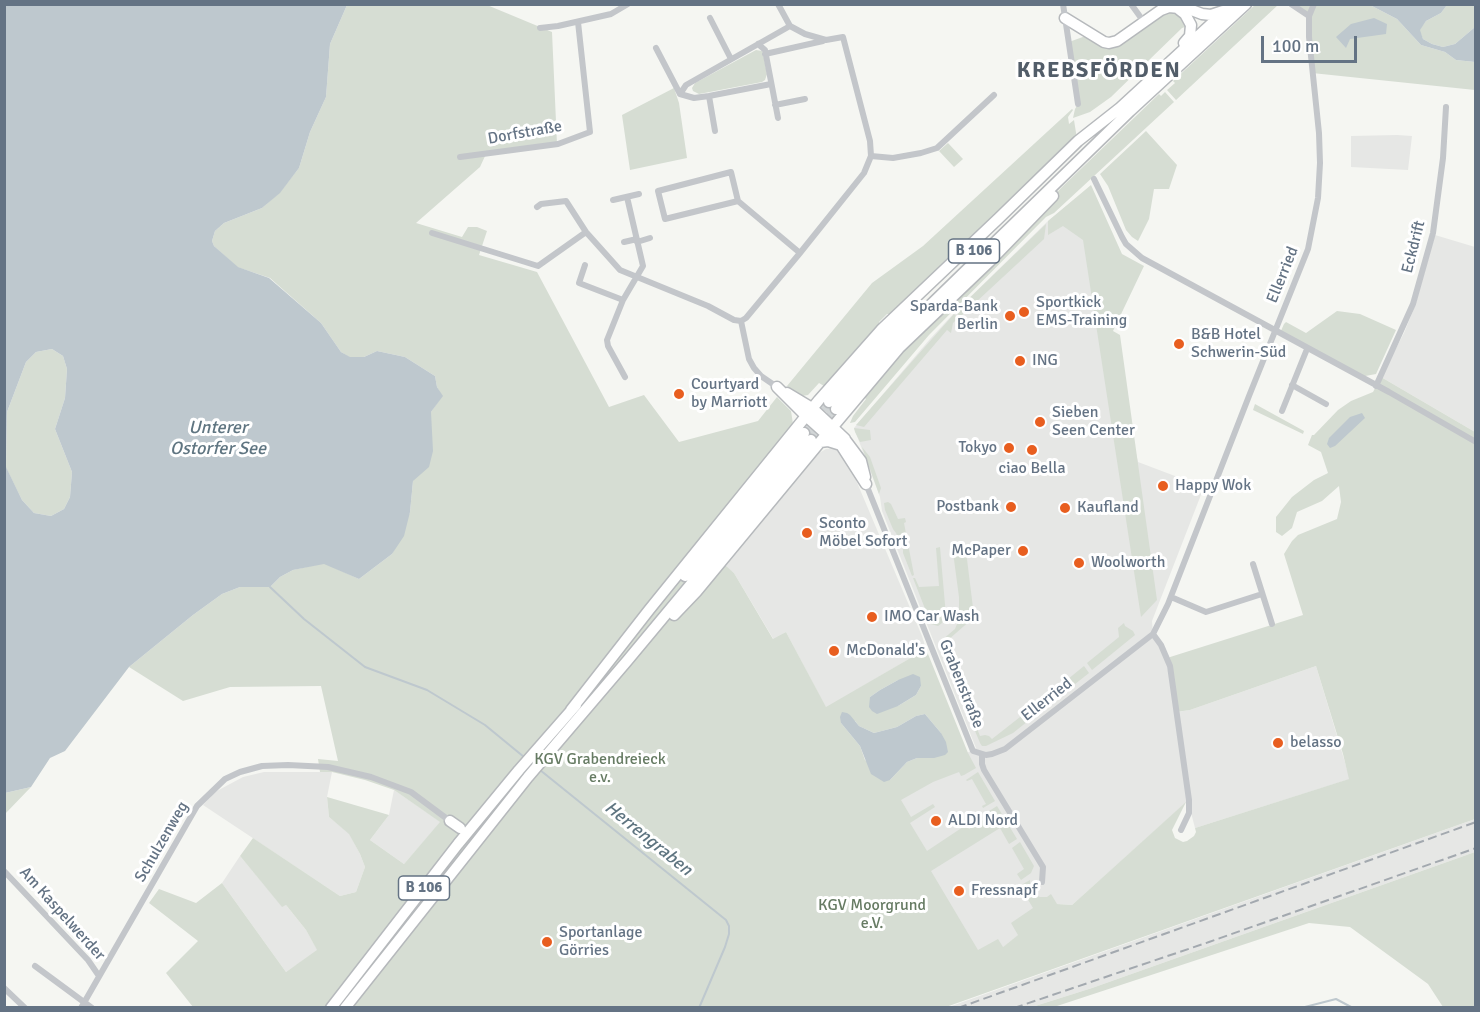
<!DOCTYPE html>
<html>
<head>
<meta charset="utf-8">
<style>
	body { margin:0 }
	#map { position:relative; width:1480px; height:1012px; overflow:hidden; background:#f5f6f2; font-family:Signika,sans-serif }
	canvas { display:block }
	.frame { position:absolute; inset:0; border:6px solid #647384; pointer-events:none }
	.scale { position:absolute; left:1261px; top:36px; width:96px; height:27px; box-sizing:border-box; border:3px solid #647384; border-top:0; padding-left:8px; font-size:18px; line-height:21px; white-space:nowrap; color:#647384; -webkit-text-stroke:4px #fff; paint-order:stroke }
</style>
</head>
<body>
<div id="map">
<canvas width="1480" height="1012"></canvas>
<div class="frame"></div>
<div class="scale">100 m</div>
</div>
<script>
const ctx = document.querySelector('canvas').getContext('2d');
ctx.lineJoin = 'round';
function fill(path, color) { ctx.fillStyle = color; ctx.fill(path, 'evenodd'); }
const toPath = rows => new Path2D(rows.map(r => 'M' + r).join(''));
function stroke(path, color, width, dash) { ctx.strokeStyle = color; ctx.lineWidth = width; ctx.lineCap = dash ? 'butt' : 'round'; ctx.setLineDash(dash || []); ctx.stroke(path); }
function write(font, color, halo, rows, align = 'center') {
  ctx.font = font + ' Signika,sans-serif'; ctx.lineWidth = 6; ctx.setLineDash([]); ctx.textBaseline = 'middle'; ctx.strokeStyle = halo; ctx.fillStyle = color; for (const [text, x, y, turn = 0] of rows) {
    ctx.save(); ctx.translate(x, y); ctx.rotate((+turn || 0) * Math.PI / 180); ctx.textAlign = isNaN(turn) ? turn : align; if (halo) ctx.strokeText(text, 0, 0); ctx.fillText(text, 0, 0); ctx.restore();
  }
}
fill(toPath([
	[1397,135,1412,136,1408,170,1351,167,1351,136],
	[1076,198,1138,462,1204,487,1152,621,1153,634,1164,652,1177,712,1190,710,1316,666,1350,779,1195,828,1188,801,1072,905,1057,904,970,974,873,804,976,748,882,511,880,497,854,428,930,339,956,311,1048,221],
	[1435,235,1475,247,1475,432,1381,377,1404,333,1415,306],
	[834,448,842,453,853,473,922,636,926,649,826,708,786,632,774,640,734,573,725,567,819,453,826,449],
	[264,772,332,772,327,797,329,817,349,833,360,854,365,867,356,892,340,896,203,805,215,792,243,777],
	[394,790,441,822,404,864,370,840,389,815],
	[1475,819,1475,852,1092,988,1032,1007,946,1008],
	[240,856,282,906,286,905,306,930,318,951,286,972,222,883]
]), '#e6e7e5');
fill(toPath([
	[1256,4,1278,5,1176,100,1167,90,1175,83,1173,81],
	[347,5,487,5,552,32,557,144,486,154,480,167,416,223,462,237,468,227,477,227,487,231,479,255,537,272,609,407,644,395,679,442,758,421,777,397,791,411,793,424,698,542,734,573,773,639,786,632,826,707,926,649,968,753,976,768,964,775,961,776,959,772,933,782,901,800,911,817,933,804,935,807,910,823,927,851,966,825,969,829,988,817,986,813,997,806,1017,839,1009,844,1000,828,931,871,978,950,998,939,1003,947,1018,935,1011,923,1033,908,1021,888,1023,884,1030,880,1030,890,1035,895,1040,897,1047,897,1051,894,1057,904,1072,905,1186,802,1172,830,1175,838,1183,842,1187,841,1194,836,1196,832,1195,828,1349,779,1343,754,1316,666,1190,710,1176,712,1167,658,1303,615,1284,554,1292,541,1298,535,1337,519,1341,502,1339,486,1322,501,1297,512,1292,528,1282,536,1276,532,1276,517,1292,497,1314,480,1328,473,1321,452,1308,445,1312,435,1314,435,1338,410,1351,401,1373,392,1381,377,1475,432,1475,819,946,1007,193,1007,166,973,198,941,149,903,159,889,196,903,222,883,286,972,317,950,306,930,286,905,282,907,240,856,253,838,340,896,356,892,365,867,360,854,349,834,329,817,327,797,389,815,370,840,404,864,440,822,394,790,365,780,332,772,320,772,318,759,338,761,321,686,230,687,183,701,129,667,193,615,222,594,240,587,270,587,280,577,293,570,324,563,359,579,392,554,410,512,413,481,430,418,431,412,442,396,437,387,435,376,405,357,377,351,364,357,349,357,341,352,321,323,270,278,237,267,214,246,212,241,215,231,224,223,262,208,280,192,299,168,310,132,326,97,330,44],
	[898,680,921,686,916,695,898,706,870,697,880,690],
	[925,714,941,733,934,758,917,758,907,762,890,780,865,760,860,746,841,723,855,721,859,726,874,733,897,727,916,716],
	[1291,5,1370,5,1397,19,1421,45,1445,52,1456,60,1475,62,1475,90,1312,73,1309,16],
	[1447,5,1475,5,1475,27,1455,44,1443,47,1432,44,1423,39,1419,30,1426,21,1441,13],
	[1169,7,1191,25,1182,28,1111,97,1090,112,1073,118,1075,109,1078,104,1069,42,1091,34,1109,43],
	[756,50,762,51,763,53,767,74,765,80,762,82,699,94,693,91,692,88,695,83],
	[674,88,679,103,687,158,630,170,622,115],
	[1165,92,1174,102,1054,213,1046,217,929,335,855,422,850,423,853,416,866,399,864,397,886,367,984,270,1062,187,1159,94,1161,96],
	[1072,109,1073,110,1068,117,1069,124,1074,120,1077,139,890,314,887,314,879,322,879,326,869,338,824,386,819,383,808,395,802,396,787,386,872,283,923,246],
	[1146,131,1177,165,1169,189,1154,189,1149,219,1138,241,1132,237,1126,230,1108,186,1100,174],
	[948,143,963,159,954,167,939,151],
	[1091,185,1122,254,1144,266,1113,331,1120,335,1157,600,1141,617,1083,240,1063,226,1048,235,1048,221],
	[1046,224,1044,239,961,316,957,314,956,311],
	[1337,311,1360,314,1396,330,1376,374,1360,377,1280,333,1284,324,1286,322,1306,333],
	[954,314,958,318,953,323,951,333,947,330,864,427,856,425],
	[52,349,63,356,67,369,65,398,55,429,72,472,70,497,64,509,51,516,34,513,22,500,6,468,7,412,26,362,36,352],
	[1255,404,1304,431,1303,434,1253,410],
	[854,428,870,430,871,440,860,442,855,432],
	[862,447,870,457,881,488,879,494],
	[888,502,891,504,898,519,905,518,906,522,904,523,914,575,912,576,903,553,903,550,896,533,893,529,885,510,884,503],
	[940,547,946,616,942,623,938,626,931,624,913,578,915,578,919,587,939,586,936,548],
	[956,548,962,548,966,551,974,616,972,619,948,640,951,652,947,654,980,736,985,735,989,736,992,739,1029,710,1033,717,1013,733,986,746,982,746,980,743,942,651,944,644,942,640,955,629,959,619,959,597,953,552],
	[1124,623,1125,626,1133,631,1135,635,1092,670,1087,663,1119,637,1118,628],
	[1084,666,1089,673,1041,711,1035,706],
	[978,772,995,801,983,808,982,806,986,804,972,779,967,781,966,780],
	[31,787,5,814,5,793],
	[1020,842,1034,866,1031,873,1021,880,1017,874,1024,869,1012,848],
	[1475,852,1475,1007,1443,1007,1428,984,1350,927,1309,923,1054,1007,1032,1007,1092,988]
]), '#d6ddd3');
fill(toPath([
	[4,5,347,5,330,44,326,97,310,132,299,168,280,193,262,208,224,223,215,231,212,241,214,246,238,267,269,278,321,323,341,352,350,357,364,357,377,351,405,357,435,376,437,387,443,396,431,412,433,451,429,467,413,481,410,512,404,536,392,554,359,579,324,564,293,570,280,577,270,587,240,587,222,594,193,615,129,667,65,751,50,758,31,787,5,793],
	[52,349,63,356,67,369,65,398,55,429,72,472,70,497,64,509,51,516,34,513,22,500,6,467,7,412,26,362,36,352],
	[1370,5,1447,5,1441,13,1426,21,1420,30,1423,39,1432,44,1443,47,1455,44,1475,27,1475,62,1456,60,1445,52,1421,45,1397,19],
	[1374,18,1387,24,1386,34,1350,39,1346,48,1336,37,1351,24],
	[1362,413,1365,418,1335,446,1330,448,1327,444,1329,438,1350,417],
	[913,674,920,677,921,686,916,695,898,706,877,714,872,711,869,707,870,697,880,690,898,680],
	[842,712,847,713,850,715,859,726,874,733,897,727,916,716,925,714,941,733,946,742,948,752,945,755,934,758,917,758,907,762,890,780,884,782,871,774,860,746,841,723,840,717]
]), '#bec8ce');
stroke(toPath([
	[270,587,304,619,365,667,427,690,485,725,524,757],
	[540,770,726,920,729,926,729,934,725,947,699,1008],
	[1301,1008,1336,999,1353,1008]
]), '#bec8ce', 2);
stroke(toPath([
	[804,433,829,402],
	[811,440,836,409]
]), '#d1d5d6', 10, [10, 5]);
const highway = toPath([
	[1176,7,1185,14,1191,25,1190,36,1184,43],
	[1065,18,1104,42,1109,43,1117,41,1161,10,1169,7,1189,9,1202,14,1211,15,1223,11],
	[1120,108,1233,4],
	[777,387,806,416,826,434,841,445,866,484],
	[787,393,812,408,845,439],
	[829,402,862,364,911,311],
	[836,409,867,372,911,324,1130,111,1246,4],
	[846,441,861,461,865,477],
	[820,442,899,348,989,262,1053,196],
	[685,576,804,433],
	[674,615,696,592,820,442,828,441,841,445],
	[571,710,649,610,819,400,881,330,999,218,1078,141,1125,104],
	[450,821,460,828],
	[331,1008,458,844,519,770,576,705],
	[345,1008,528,777,627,661,811,440]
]);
stroke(highway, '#b6b9bc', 13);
stroke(toPath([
	[1063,4,1078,104],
	[1131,4,1144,22],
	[1291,4,1309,16],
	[710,18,731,59],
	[540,28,558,26,611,14,628,4],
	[758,44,765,50,778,118],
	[656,48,680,94,694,98,709,96,771,84],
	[765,54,823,41],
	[680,94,686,85,790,26],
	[709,96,715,131],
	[775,105,805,99],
	[871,156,893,158,921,153,937,148,994,95],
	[460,157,558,144,590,132,578,22],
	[1094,179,1122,237,1126,244,1142,258,1389,392,1476,442],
	[613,200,639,194],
	[738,201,665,219,658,191,731,172,738,201,800,253],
	[537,207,541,204,566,201,586,232,620,270,708,306,734,320,741,321],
	[432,233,538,266,586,232],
	[624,242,637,239],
	[637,242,650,238],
	[585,265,579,283,623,300],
	[625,377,608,346,607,340,623,300,643,266,627,197],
	[1292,385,1326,404],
	[1376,386,1413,304,1433,233,1443,158,1446,107],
	[777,387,761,376,754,368,749,359,741,321,746,318,800,253,864,173,871,156,870,141,843,37,826,40,805,34,790,26,778,4],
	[1282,411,1307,349],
	[866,484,973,751,986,755,992,754,1005,749,1153,634,1168,604,1249,396,1308,249,1318,198,1320,163,1319,133,1309,37,1309,16,1314,4],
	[1253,564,1272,624],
	[1171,597,1206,612,1262,594],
	[1153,634,1161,645,1170,666,1189,800,1189,813,1181,830],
	[982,754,982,764,984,770,1043,867,1042,882],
	[4,871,88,960,99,976],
	[35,966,92,1008],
	[4,988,25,1008],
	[81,1008,197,806,225,779,240,772,262,766,288,765,328,767,371,777,411,792,450,821]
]), '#c3c6ca', 6);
stroke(highway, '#fff', 10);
stroke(toPath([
	[958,1008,1476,822],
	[1014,1008,1209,942,1476,848]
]), '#a3a9af', 2, [9, 4.5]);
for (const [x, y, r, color] of [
	[1024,312,6,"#e85e1f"],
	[1010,316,6,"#e85e1f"],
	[1179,344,6,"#e85e1f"],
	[1020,361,6,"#e85e1f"],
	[679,394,6,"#e85e1f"],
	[1040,422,6,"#e85e1f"],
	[1009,448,6,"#e85e1f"],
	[1032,450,6,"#e85e1f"],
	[1163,486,6,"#e85e1f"],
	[1011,507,6,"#e85e1f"],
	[1065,508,6,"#e85e1f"],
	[807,533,6,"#e85e1f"],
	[1023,551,6,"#e85e1f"],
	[1079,563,6,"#e85e1f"],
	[872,617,6,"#e85e1f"],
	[834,651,6,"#e85e1f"],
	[1278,743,6,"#e85e1f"],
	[936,821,6,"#e85e1f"],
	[959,891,6,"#e85e1f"],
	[547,942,6,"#e85e1f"]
]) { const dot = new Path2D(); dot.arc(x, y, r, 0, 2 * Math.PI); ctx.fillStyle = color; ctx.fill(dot); stroke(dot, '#fff', 2); }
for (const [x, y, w] of [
	[974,251,51],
	[424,888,51]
]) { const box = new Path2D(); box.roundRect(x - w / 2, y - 12, w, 24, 4.5); ctx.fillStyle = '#fff'; ctx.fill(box); stroke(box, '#647384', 1.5); }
write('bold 15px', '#647384', null, [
	["B 106",974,251],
	["B 106",424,888]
]);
write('16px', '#647384', '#fff', [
	["Dorfstraße",525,133,-10],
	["Eckdrift",1414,247,-76],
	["Ellerried",1283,275,-68],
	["Grabenstraße",961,684,68],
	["Ellerried",1047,700,-38],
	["Schulzenweg",162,842,-60],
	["Am Kaspelwerder",62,914,48]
]);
write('16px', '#647384', '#fff', [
	["Sportkick",1036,303],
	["EMS-Training",1036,321],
	["Sparda-Bank",998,307,"right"],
	["Berlin",998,325,"right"],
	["B&B Hotel",1191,335],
	["Schwerin-Süd",1191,353],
	["ING",1032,361],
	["Courtyard",691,385],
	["by Marriott",691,403],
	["Sieben",1052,413],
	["Seen Center",1052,431],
	["Tokyo",997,448,"right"],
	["ciao Bella",1032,469,"center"],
	["Happy Wok",1175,486],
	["Postbank",999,507,"right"],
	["Kaufland",1077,508],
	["Sconto",819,524],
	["Möbel Sofort",819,542],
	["McPaper",1011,551,"right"],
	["Woolworth",1091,563],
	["IMO Car Wash",884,617],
	["McDonald's",846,651],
	["belasso",1290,743],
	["ALDI Nord",948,821],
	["Fressnapf",971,891],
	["Sportanlage",559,933],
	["Görries",559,951]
], 'left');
write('16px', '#667b63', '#fff', [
	["KGV Grabendreieck",600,760],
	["e.v.",600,778],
	["KGV Moorgrund",872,906],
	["e.V.",872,924]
]);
write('italic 18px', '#5f7581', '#fff', [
	["Unterer",218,428],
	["Ostorfer See",218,449],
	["Herrengraben",648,839,39]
]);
ctx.letterSpacing = '1.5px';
write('bold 22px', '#525d69', '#fff', [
	["KREBSFÖRDEN",1099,71]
]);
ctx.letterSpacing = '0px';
</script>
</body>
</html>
